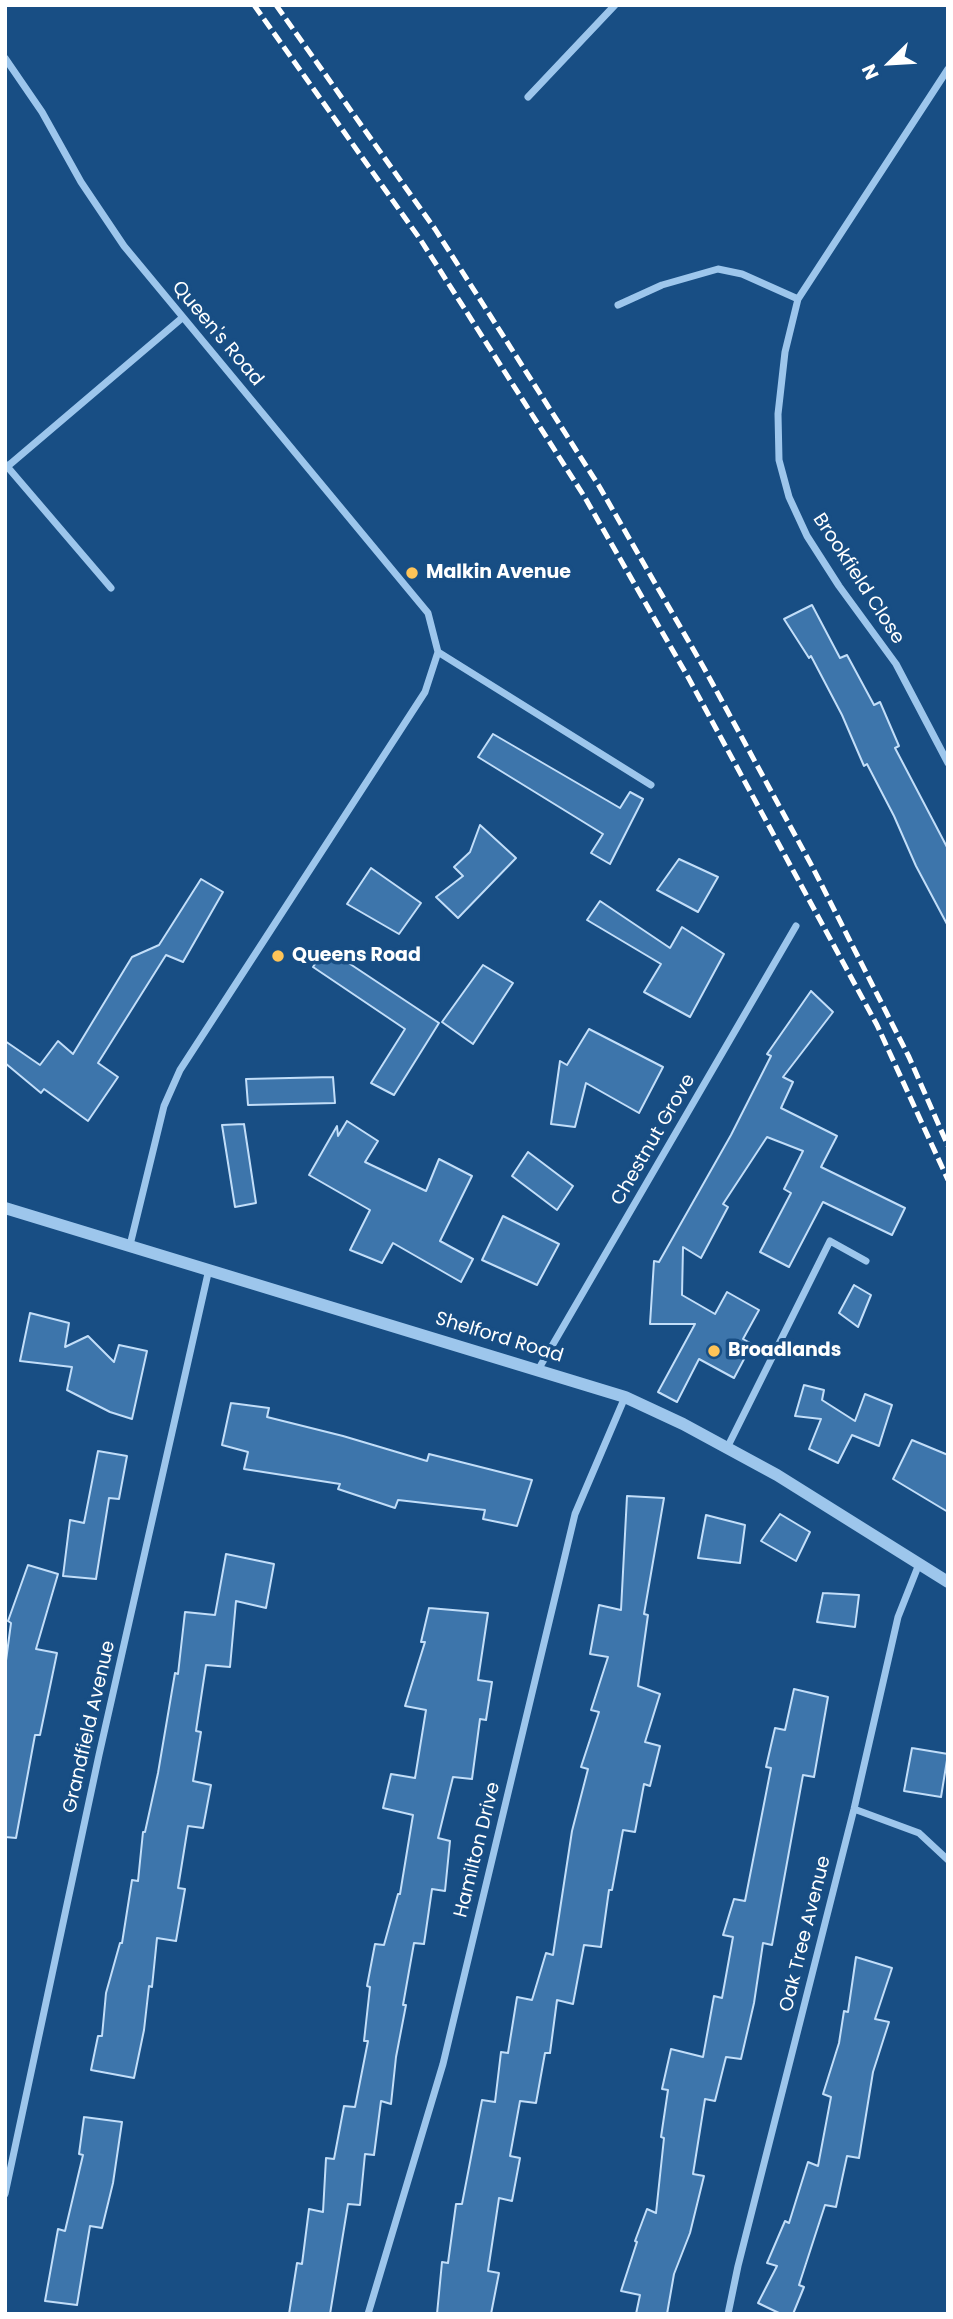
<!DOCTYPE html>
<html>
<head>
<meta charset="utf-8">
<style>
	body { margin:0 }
	#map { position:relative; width:953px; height:2319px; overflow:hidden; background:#184e84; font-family:Poppins,sans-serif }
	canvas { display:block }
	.frame { position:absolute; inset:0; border:7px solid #fff; pointer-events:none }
	.north { position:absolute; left:855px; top:28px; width:70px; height:70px; -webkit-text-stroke:5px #184e84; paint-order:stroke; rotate:246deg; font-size:19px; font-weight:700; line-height:28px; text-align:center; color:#fff }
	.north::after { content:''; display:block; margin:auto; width:24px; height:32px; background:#fff; clip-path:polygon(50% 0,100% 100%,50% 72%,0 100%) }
</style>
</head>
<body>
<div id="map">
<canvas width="953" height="2319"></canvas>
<div class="frame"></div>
<div class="north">N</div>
</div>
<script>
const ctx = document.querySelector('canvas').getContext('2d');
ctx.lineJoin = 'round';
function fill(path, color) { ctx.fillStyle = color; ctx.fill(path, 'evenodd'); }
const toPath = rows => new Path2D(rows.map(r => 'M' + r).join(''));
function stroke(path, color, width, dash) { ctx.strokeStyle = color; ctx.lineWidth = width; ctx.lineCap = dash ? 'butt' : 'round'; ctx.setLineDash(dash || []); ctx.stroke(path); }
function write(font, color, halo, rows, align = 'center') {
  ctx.font = font + ' Poppins,sans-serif'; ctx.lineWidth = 7; ctx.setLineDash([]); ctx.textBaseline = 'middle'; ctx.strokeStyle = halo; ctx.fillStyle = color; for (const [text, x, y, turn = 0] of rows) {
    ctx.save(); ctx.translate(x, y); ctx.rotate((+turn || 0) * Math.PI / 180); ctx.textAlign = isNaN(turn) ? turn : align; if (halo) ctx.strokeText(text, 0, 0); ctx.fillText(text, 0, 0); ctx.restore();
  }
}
const building = toPath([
	[812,605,840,658,847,655,874,705,880,702,899,746,895,748,948,849,948,926,916,866,894,816,867,764,864,766,842,715,811,656,809,658,784,619,812,605],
	[493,734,620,808,630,792,643,799,610,864,591,853,603,834,478,757,493,734],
	[480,825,516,858,458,918,436,897,463,876,454,867,470,852,480,825],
	[679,859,718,877,698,912,657,890,679,859],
	[371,868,421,903,399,934,347,904,371,868],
	[201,879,223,892,183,962,166,955,98,1063,118,1077,88,1121,44,1089,41,1093,5,1063,5,1041,40,1065,58,1041,73,1054,132,957,159,945,201,879],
	[600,901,670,948,682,927,724,954,690,1017,644,992,661,964,587,920,600,901],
	[326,948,439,1023,394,1095,371,1083,405,1029,313,967,326,948],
	[483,965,513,983,473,1044,442,1022,483,965],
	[811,991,833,1012,783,1077,793,1082,781,1108,837,1136,821,1167,905,1208,892,1235,823,1202,789,1267,760,1252,791,1193,784,1189,803,1151,767,1137,723,1204,728,1207,701,1258,683,1247,682,1295,715,1314,727,1292,759,1310,743,1339,752,1344,734,1378,699,1359,677,1402,658,1392,695,1324,650,1324,654,1261,659,1262,731,1135,771,1056,767,1054,811,991],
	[589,1029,663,1067,639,1113,586,1083,575,1127,551,1124,560,1061,567,1065,589,1029],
	[333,1077,335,1103,248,1105,246,1079,333,1077],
	[347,1121,378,1141,365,1162,426,1191,439,1159,472,1176,440,1241,473,1259,461,1282,393,1243,382,1263,350,1250,370,1210,309,1175,337,1126,338,1136,347,1121],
	[244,1124,256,1203,235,1207,222,1125,244,1124],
	[528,1152,573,1186,557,1210,512,1176,528,1152],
	[503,1216,559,1244,537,1285,482,1260,503,1216],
	[854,1285,871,1295,858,1327,839,1313,854,1285],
	[30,1313,69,1323,65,1347,88,1336,114,1362,119,1345,147,1351,132,1419,110,1412,67,1390,72,1367,20,1361,30,1313],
	[804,1385,824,1390,822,1400,855,1421,865,1394,892,1405,879,1446,852,1435,838,1463,809,1449,821,1419,795,1416,804,1385],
	[231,1403,269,1408,267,1417,343,1436,427,1461,429,1454,532,1480,517,1526,483,1519,485,1510,398,1500,395,1508,338,1489,340,1484,244,1469,248,1452,222,1445,231,1403],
	[912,1440,948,1455,948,1512,893,1479,912,1440],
	[98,1451,127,1456,119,1499,109,1498,96,1579,63,1576,70,1520,84,1523,98,1451],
	[627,1496,664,1498,644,1614,648,1615,638,1686,660,1694,645,1742,660,1746,650,1786,644,1784,635,1832,623,1830,612,1890,609,1890,601,1947,584,1945,573,2004,557,2000,550,2053,545,2053,536,2103,520,2101,510,2156,520,2158,512,2201,499,2198,488,2271,499,2273,491,2314,437,2314,442,2262,448,2263,456,2204,462,2204,482,2100,495,2102,501,2052,508,2053,517,1997,532,2000,546,1953,553,1955,572,1831,588,1769,581,1767,599,1712,591,1710,608,1657,590,1654,599,1605,621,1610,627,1496],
	[780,1514,810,1532,796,1561,761,1541,780,1514],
	[706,1515,745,1525,740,1563,698,1558,706,1515],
	[226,1554,274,1564,266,1608,236,1601,230,1667,206,1665,196,1731,201,1732,193,1781,211,1785,203,1828,188,1826,178,1888,185,1889,176,1941,157,1938,152,1987,149,1986,144,2030,134,2078,91,2070,98,2036,102,2036,106,1993,120,1943,122,1943,132,1880,138,1881,143,1832,145,1832,158,1773,175,1673,178,1674,185,1612,215,1615,226,1554],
	[28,1565,58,1574,36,1649,57,1653,40,1735,35,1735,16,1838,5,1837,5,1668,11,1623,8,1621,28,1565],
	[823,1593,859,1595,855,1627,817,1622,823,1593],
	[429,1608,488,1613,478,1680,492,1682,486,1720,480,1719,472,1779,453,1777,438,1838,450,1841,445,1891,432,1889,424,1944,414,1943,403,2005,406,2005,396,2057,391,2104,381,2101,374,2155,365,2154,360,2205,348,2204,330,2314,289,2314,297,2263,302,2264,309,2209,323,2212,326,2158,334,2159,344,2106,355,2107,368,2041,364,2041,370,1987,367,1986,375,1944,384,1945,398,1894,400,1894,413,1815,383,1808,391,1774,415,1778,426,1710,405,1706,425,1642,421,1642,429,1608],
	[794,1689,828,1697,814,1777,803,1775,772,1945,763,1943,754,2003,741,2059,726,2057,715,2101,705,2099,693,2174,704,2176,690,2233,674,2274,667,2314,636,2314,640,2295,621,2291,637,2242,635,2241,647,2209,656,2213,664,2138,661,2137,668,2090,662,2089,671,2049,703,2057,714,1996,722,1998,733,1937,723,1935,734,1899,745,1901,771,1768,766,1767,775,1728,785,1730,794,1689],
	[912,1748,948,1754,941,1797,904,1791,912,1748],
	[856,1957,892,1968,875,2019,889,2022,873,2072,859,2158,847,2156,836,2207,825,2205,799,2285,804,2287,793,2314,781,2314,758,2303,777,2266,767,2263,785,2221,789,2223,808,2162,818,2166,831,2097,823,2094,839,2043,844,2011,848,2012,856,1957],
	[84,2117,122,2122,113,2183,102,2228,90,2226,77,2305,45,2301,58,2229,65,2231,83,2155,79,2154,84,2117]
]);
fill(building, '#3d75ab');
stroke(building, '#c2def9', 2);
stroke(toPath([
	[5,58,42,112,81,182,124,246,428,613,438,652,425,692,180,1070,164,1106,130,1245],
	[948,69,798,299,785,352,778,414,779,460,789,497,807,536,839,586,896,664,948,763],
	[528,97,615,5],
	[618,305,662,285,718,269,742,274,798,299],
	[5,464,111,588],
	[8,466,182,318],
	[438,652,651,785],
	[538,1370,796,926],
	[727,1448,830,1241,866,1261],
	[854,1809,919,1833,948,1860],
	[5,2194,99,1755,209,1269],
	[368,2314,443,2064,575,1514,625,1397],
	[728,2314,738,2266,854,1809,898,1617,919,1564]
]), '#9dc6ec', 7);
stroke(toPath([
	[5,1208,625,1397,683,1424,777,1475,948,1582]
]), '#9dc6ec', 12);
stroke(toPath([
	[254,5,420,239,584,496,688,677,877,1025,948,1180],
	[276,5,435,229,599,486,704,668,813,868,909,1057,948,1146]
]), '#fff', 5, [12, 5]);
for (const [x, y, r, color] of [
	[412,573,7,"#ffc458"],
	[278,956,7,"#ffc458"],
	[714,1351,7,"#ffc458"]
]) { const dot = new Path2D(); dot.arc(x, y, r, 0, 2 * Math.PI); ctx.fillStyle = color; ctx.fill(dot); stroke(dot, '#184e84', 2.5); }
write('19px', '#fff', '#184e84', [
	["Queen's Road",217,334,50],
	["Brookfield Close",858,579,57],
	["Chestnut Grove",654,1140,-60],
	["Shelford Road",499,1338,17],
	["Grandfield Avenue",90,1727,-77],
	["Hamilton Drive",478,1850,-76],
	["Oak Tree Avenue",806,1934,-76]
]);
write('bold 19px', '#fff', '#184e84', [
	["Malkin Avenue",426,573],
	["Queens Road",292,956],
	["Broadlands",728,1351]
], 'left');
</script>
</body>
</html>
